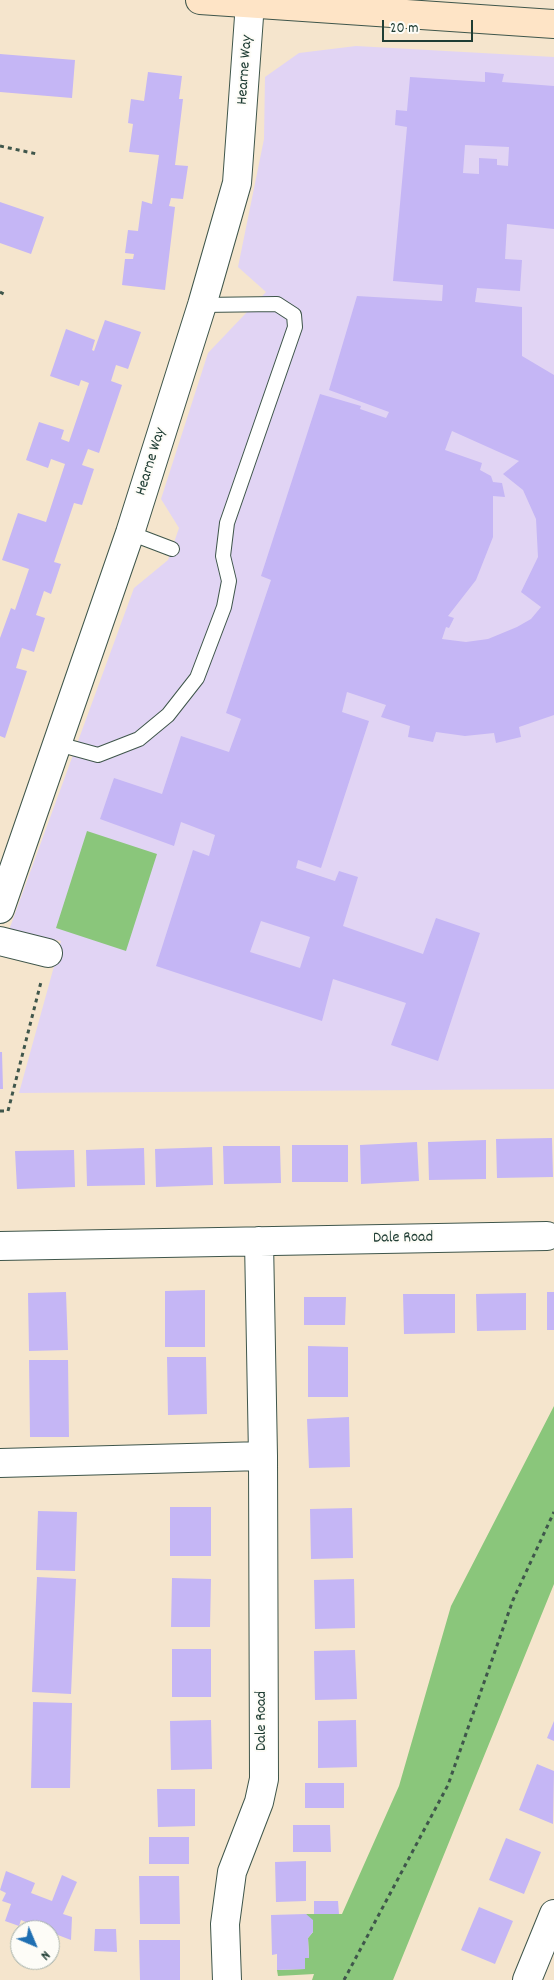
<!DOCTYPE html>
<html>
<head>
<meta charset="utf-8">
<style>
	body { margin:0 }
	#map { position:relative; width:554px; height:1980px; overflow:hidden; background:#f5e5cd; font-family:Dekko,sans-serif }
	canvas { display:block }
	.north { position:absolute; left:10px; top:1920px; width:50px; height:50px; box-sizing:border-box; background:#fdfcf7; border:1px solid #a4b0a9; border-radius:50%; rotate:135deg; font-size:14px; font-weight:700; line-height:20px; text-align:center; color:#1f3d34 }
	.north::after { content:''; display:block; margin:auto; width:18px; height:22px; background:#1f6fb2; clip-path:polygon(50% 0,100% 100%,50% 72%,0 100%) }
	.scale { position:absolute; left:382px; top:20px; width:91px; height:22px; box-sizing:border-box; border:2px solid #1f3d34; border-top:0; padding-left:6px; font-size:15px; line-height:18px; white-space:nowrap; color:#1f3d34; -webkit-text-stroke:4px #fdfcf7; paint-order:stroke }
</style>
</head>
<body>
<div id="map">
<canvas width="554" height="1980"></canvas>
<div class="north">N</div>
<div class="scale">20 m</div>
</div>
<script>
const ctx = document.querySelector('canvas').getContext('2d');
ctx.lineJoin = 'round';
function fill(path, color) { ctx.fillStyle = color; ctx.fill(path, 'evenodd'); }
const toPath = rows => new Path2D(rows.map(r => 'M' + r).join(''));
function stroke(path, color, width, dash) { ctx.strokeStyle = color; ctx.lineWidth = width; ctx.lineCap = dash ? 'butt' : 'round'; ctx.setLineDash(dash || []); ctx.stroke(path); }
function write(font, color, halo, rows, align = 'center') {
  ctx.font = font + ' Dekko,sans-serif'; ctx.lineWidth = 4; ctx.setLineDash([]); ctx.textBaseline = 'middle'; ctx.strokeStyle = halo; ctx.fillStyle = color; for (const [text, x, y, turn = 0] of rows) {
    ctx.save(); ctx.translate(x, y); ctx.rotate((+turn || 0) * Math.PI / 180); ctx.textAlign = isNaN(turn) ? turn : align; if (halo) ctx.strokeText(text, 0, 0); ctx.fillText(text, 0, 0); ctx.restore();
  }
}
fill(toPath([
	[356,46,554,57,554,1089,19,1093,61,941,9,930,134,588,168,560,179,528,161,499,208,353,266,292,238,267,264,139,265,77,299,53]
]), '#e1d4f4');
fill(toPath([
	[87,831,157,854,126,951,56,928],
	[554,1406,554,1584,393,1980,312,1980,314,1974,278,1976,277,1970,305,1969,305,1958,309,1958,308,1938,313,1932,306,1914,342,1914,399,1786,451,1606]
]), '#8ac67b');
fill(toPath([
	[0,54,75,60,72,98,0,92],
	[148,72,182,76,179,99,183,99,175,165,188,166,183,199,171,198,169,206,175,207,165,290,122,285,125,259,133,259,134,254,125,253,128,230,138,231,142,201,152,204,159,155,129,152,133,124,128,123,131,99,144,101],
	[485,72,504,74,502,82,554,86,554,229,507,224,505,259,522,260,520,291,477,288,475,302,522,307,522,356,554,375,554,715,519,727,521,737,496,743,494,733,465,736,436,732,433,742,408,737,410,726,381,717,386,705,347,692,342,712,369,721,321,868,298,860,296,868,335,881,339,871,358,877,343,926,423,954,436,918,480,933,438,1061,391,1045,406,1003,333,979,322,1021,156,966,193,850,209,856,215,835,181,822,174,846,100,819,114,778,162,794,181,736,229,752,241,719,226,713,271,580,261,576,320,394,361,406,360,409,386,418,389,412,329,390,357,296,442,301,443,285,393,281,407,127,395,125,396,110,407,111,410,77,485,82],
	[465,145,509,147,508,166,497,165,497,159,479,158,479,174,463,173],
	[452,431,519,461,503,474,523,490,536,519,538,557,521,592,541,607,531,619,517,627,488,639,466,642,442,639,446,627,449,628,454,618,448,616,476,580,493,537,493,496,505,497,502,483,493,482,491,476,480,470,482,463,445,450],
	[261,921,310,937,300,968,250,952],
	[0,202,44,217,31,254,0,243],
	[105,320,141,332,128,369,116,365,111,381,122,385,99,453,88,449,82,465,94,469,82,505,74,503,54,562,61,564,51,594,44,591,36,615,45,618,34,652,22,648,16,668,27,671,5,738,0,736,0,638,11,608,15,610,29,569,2,560,18,513,46,522,65,464,51,459,48,468,26,460,39,422,64,430,61,439,69,442,89,383,81,380,79,386,50,376,66,329,95,340,92,350,94,351],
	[0,1052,2,1052,3,1089,0,1089],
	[552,1138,553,1177,497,1178,496,1139],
	[486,1140,486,1179,429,1180,428,1142],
	[417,1142,419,1181,361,1184,360,1145],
	[292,1145,348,1145,348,1182,292,1182],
	[223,1146,280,1146,281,1183,224,1184],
	[212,1147,213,1185,156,1187,155,1149],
	[144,1148,145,1185,87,1186,86,1150],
	[74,1150,75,1187,17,1189,15,1151],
	[205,1290,205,1347,165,1347,165,1291],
	[66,1292,68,1350,29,1351,28,1293],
	[547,1292,554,1292,554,1330,547,1330],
	[526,1293,526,1330,477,1331,476,1294],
	[403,1294,455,1294,455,1333,404,1334],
	[304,1297,346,1297,345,1325,304,1325],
	[308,1346,348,1347,348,1397,308,1397],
	[167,1357,206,1357,207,1414,168,1415],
	[29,1360,68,1360,69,1437,30,1437],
	[349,1417,350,1467,309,1468,307,1419],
	[170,1507,211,1507,211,1556,170,1556],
	[352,1508,353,1558,311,1559,310,1509],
	[38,1511,77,1512,75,1571,36,1570],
	[37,1577,76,1579,71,1694,32,1692],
	[172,1578,211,1579,210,1627,171,1627],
	[354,1579,355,1628,315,1629,314,1580],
	[172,1649,211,1649,211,1697,172,1697],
	[355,1650,357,1699,315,1700,314,1651],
	[33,1702,72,1703,70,1788,31,1788],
	[211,1720,212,1769,171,1770,170,1721],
	[356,1720,357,1767,318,1768,318,1721],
	[554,1721,554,1741,547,1738],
	[537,1764,554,1771,553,1824,519,1810],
	[305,1783,344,1783,344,1808,305,1808],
	[157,1789,195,1789,195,1826,158,1827],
	[293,1825,330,1825,331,1852,293,1852],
	[149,1837,189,1837,189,1864,149,1864],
	[506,1838,541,1852,524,1894,489,1880],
	[306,1861,306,1901,276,1902,275,1862],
	[6,1871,35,1883,31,1893,52,1901,62,1875,77,1882,63,1914,72,1917,71,1940,50,1932,50,1930,45,1930,21,1920,19,1926,5,1921,11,1904,2,1901,6,1893,0,1890],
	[139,1876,179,1876,180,1924,140,1924],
	[314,1901,338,1901,339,1914,314,1914],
	[479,1907,513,1921,495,1964,461,1950],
	[306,1914,313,1920,313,1932,308,1938,309,1958,305,1958,305,1969,277,1970,277,1954,272,1955,271,1915],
	[95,1929,116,1929,117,1952,94,1951],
	[139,1940,180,1940,180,1980,140,1980]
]), '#c5b6f5');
const lane = toPath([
	[130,533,172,549],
	[58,744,98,755,139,739,168,715,197,678,224,607,229,581,223,556,227,523,295,327,294,315,277,304,202,305]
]);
const street = toPath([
	[0,909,130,533,202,305,237,183,250,3],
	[0,941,48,953],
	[0,1246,547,1236],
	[0,1463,263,1456],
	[227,1980,225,1924,232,1872,259,1802,264,1779,263,1456,259,1241],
	[527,1980,554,1914]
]);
const secondary = toPath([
	[200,0,554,24]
]);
stroke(lane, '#3f564b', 16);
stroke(street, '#3f564b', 30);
stroke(secondary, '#3f564b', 30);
stroke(toPath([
	[0,146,37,154],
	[0,292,4,294],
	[0,1111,8,1111,41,982],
	[344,1980,448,1785,513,1600,554,1512]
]), '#3f564b', 3, [4, 4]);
stroke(lane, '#fff', 14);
stroke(street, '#fff', 28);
stroke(secondary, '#fee4c6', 28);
write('16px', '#1f3d34', '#fdfcf7', [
	["Hearne Way",246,70,-86],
	["Hearne Way",152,462,-73],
	["Dale Road",403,1239,-1],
	["Dale Road",263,1721,-90]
]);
</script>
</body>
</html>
